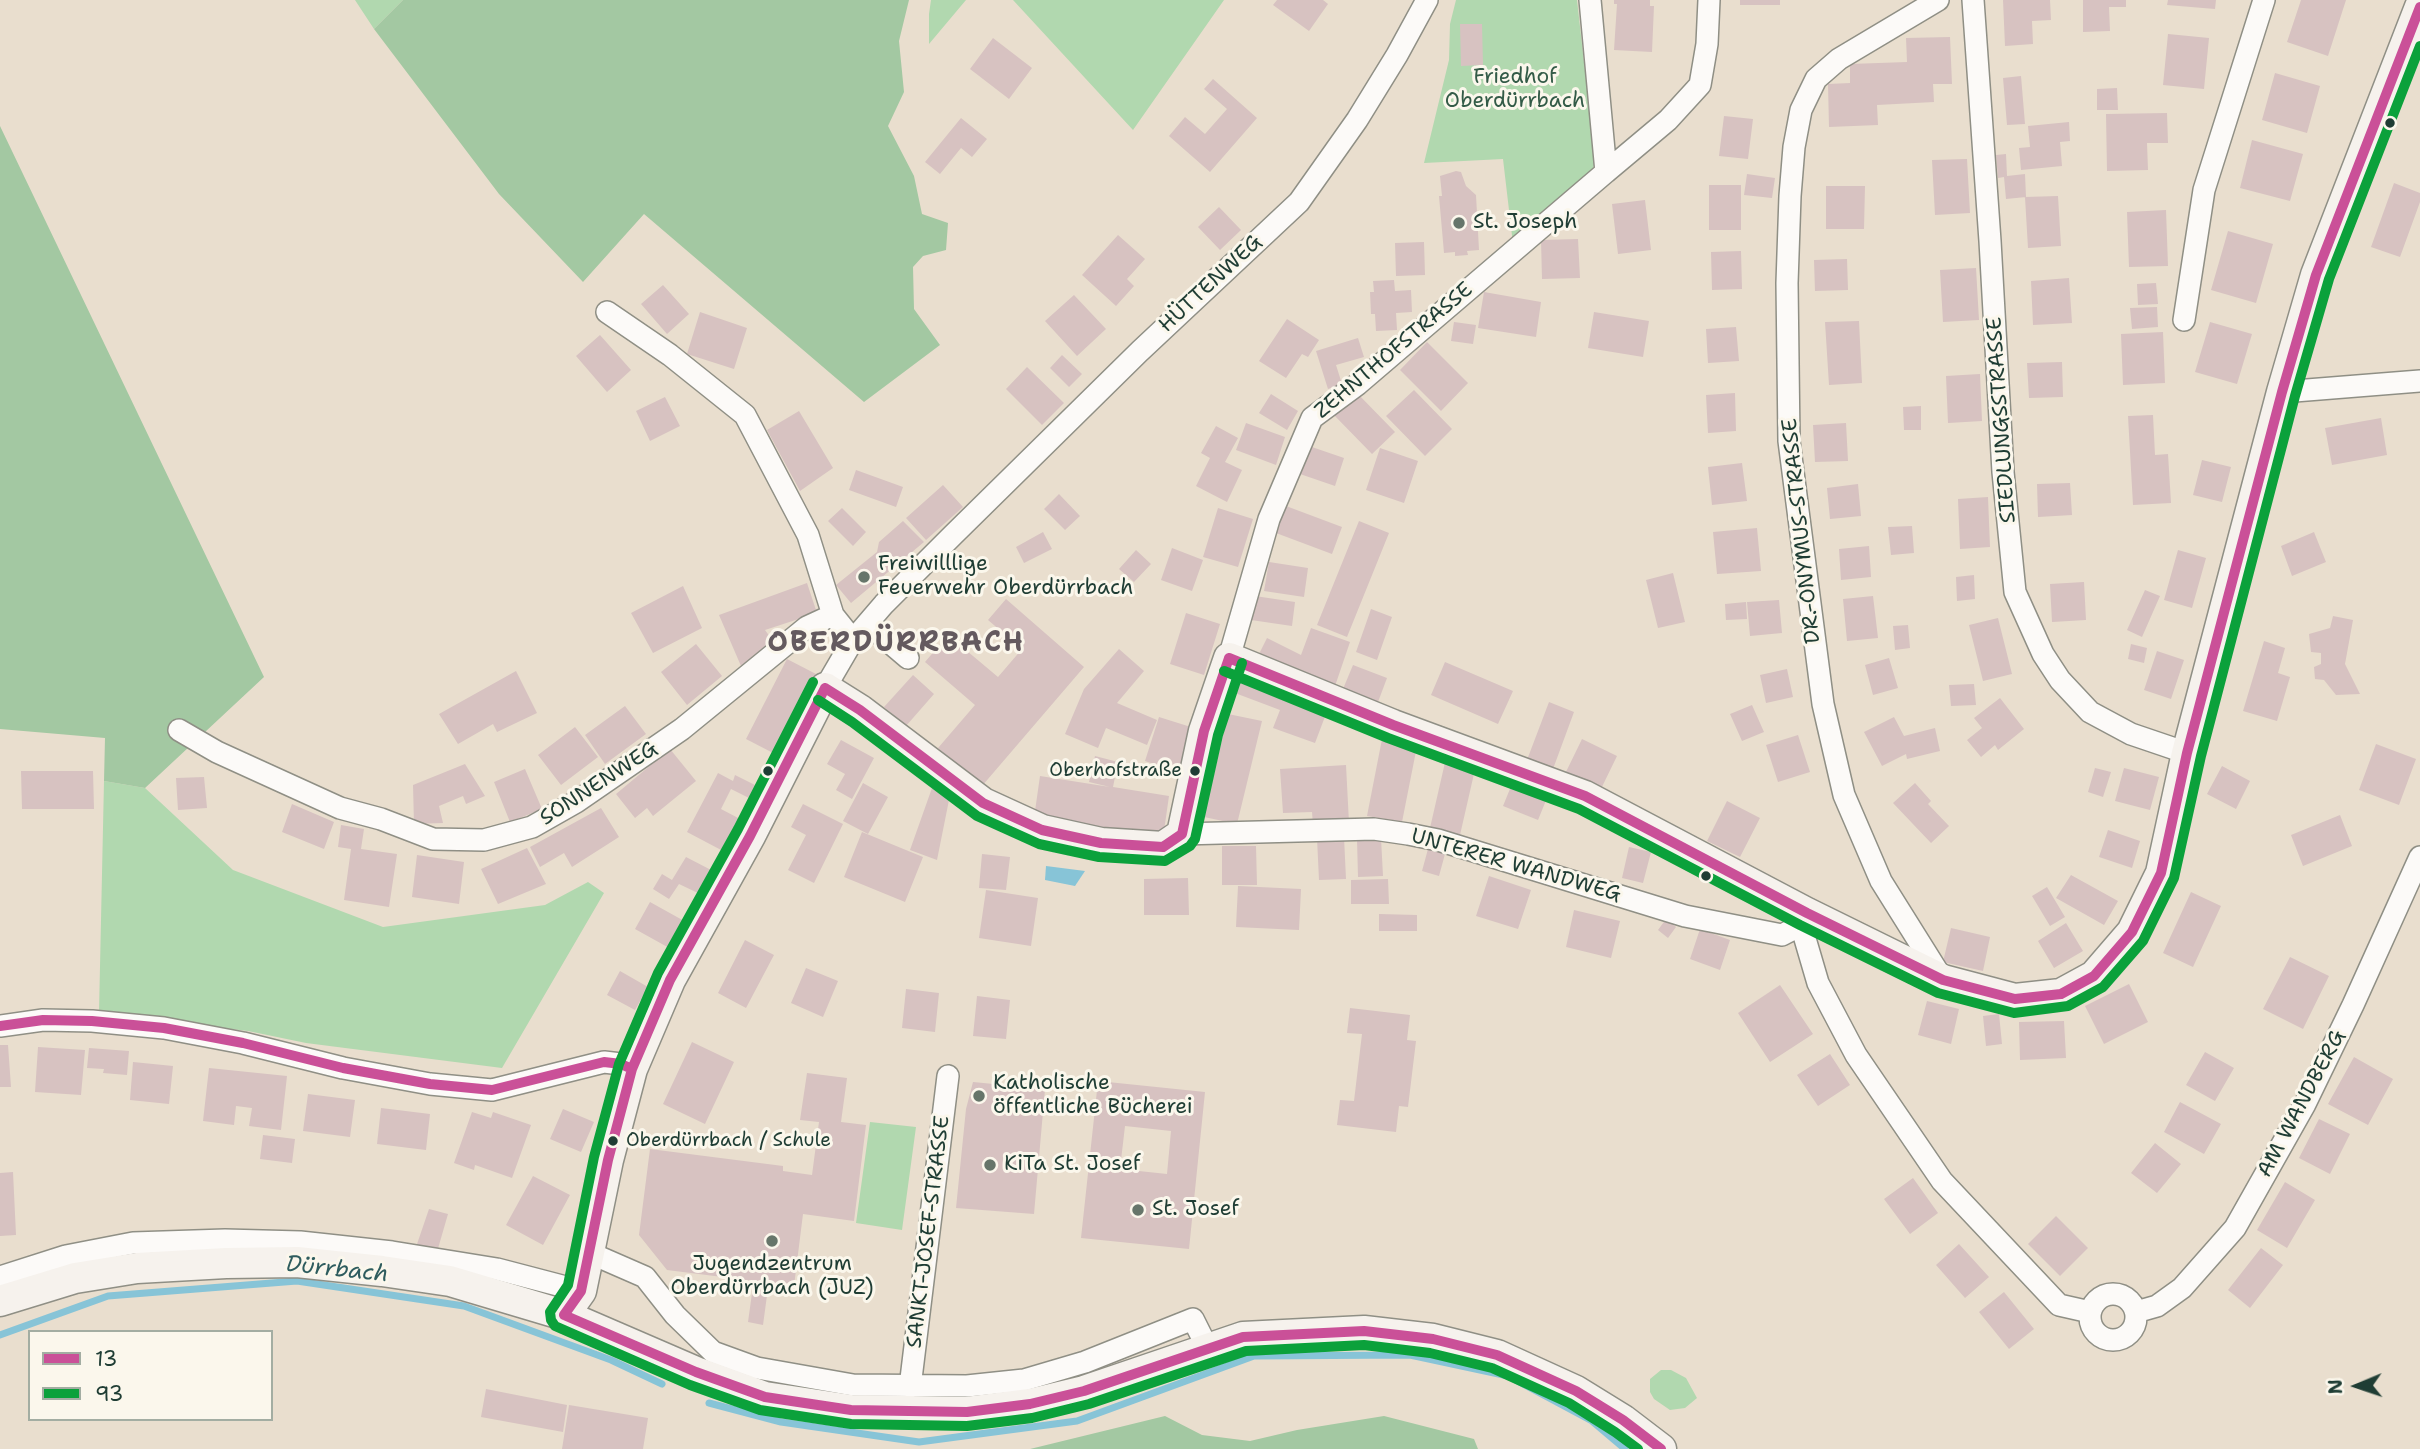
<!DOCTYPE html>
<html>
<head>
<meta charset="utf-8">
<style>
	body { margin:0 }
	#map { position:relative; width:2420px; height:1449px; overflow:hidden; background:#e9dece; font-family:"Shantell Sans",sans-serif }
	canvas { display:block }
	.legend { position:absolute; left:28px; top:1330px; width:245px; height:91px; box-sizing:border-box; background:#fbf7ec; border:2px solid #a3ada2; margin:0; padding:9px 12px; list-style:none; font-size:21px; color:#1f3d34 }
	.legend li { display:flex; align-items:center; gap:14px; height:35px }
	.legend b { width:35px; border:2px solid #a3ada2 }
	.north { position:absolute; left:2322px; top:1351px; width:70px; height:70px; -webkit-text-stroke:5px #fbf7ec; paint-order:stroke; rotate:268deg; font-size:19px; font-weight:700; line-height:28px; text-align:center; color:#1f3d34 }
	.north::after { content:''; display:block; margin:auto; width:24px; height:32px; background:#1f3d34; clip-path:polygon(50% 0,100% 100%,50% 72%,0 100%) }
</style>
</head>
<body>
<div id="map">
<canvas width="2420" height="1449"></canvas>
<ul class="legend">
<li><b style="height:9px;background:#ca5098"></b>13</li>
<li><b style="height:9px;background:#0ba13b"></b>93</li>
</ul>
<div class="north">N</div>
</div>
<script>
const ctx = document.querySelector('canvas').getContext('2d');
ctx.lineJoin = 'round';
function fill(path, color) { ctx.fillStyle = color; ctx.fill(path, 'evenodd'); }
const toPath = rows => new Path2D(rows.map(r => 'M' + r).join(''));
function stroke(path, color, width, dash) { ctx.strokeStyle = color; ctx.lineWidth = width; ctx.lineCap = dash ? 'butt' : 'round'; ctx.setLineDash(dash || []); ctx.stroke(path); }
function write(font, color, halo, rows, align = 'center') {
  ctx.font = font + ' "Shantell Sans",sans-serif'; ctx.lineWidth = 6; ctx.setLineDash([]); ctx.textBaseline = 'middle'; ctx.strokeStyle = halo; ctx.fillStyle = color; for (const [text, x, y, turn = 0] of rows) {
    ctx.save(); ctx.translate(x, y); ctx.rotate((+turn || 0) * Math.PI / 180); ctx.textAlign = isNaN(turn) ? turn : align; if (halo) ctx.strokeText(text, 0, 0); ctx.fillText(text, 0, 0); ctx.restore();
  }
}
fill(toPath([
	[355,0,403,0,374,29],
	[931,0,966,0,929,44,929,14],
	[1013,0,1224,0,1133,130],
	[1456,0,1577,0,1595,160,1592,173,1513,244,1503,159,1424,163,1449,60,1450,24],
	[104,781,145,788,233,870,383,927,545,905,588,882,604,893,502,1068,306,1043,248,1031,99,1013],
	[870,1122,916,1127,902,1230,856,1223],
	[1661,1370,1671,1370,1686,1378,1697,1398,1685,1408,1670,1410,1654,1399,1650,1392,1650,1379]
]), '#b1d8af');
fill(toPath([
	[403,0,909,0,899,41,904,92,888,126,914,176,922,214,948,223,946,250,923,256,913,267,914,309,940,345,864,402,644,214,583,282,499,194,374,29],
	[0,126,264,677,145,788,104,781,105,738,0,729],
	[1165,1416,1202,1435,1250,1441,1297,1430,1384,1416,1474,1439,1478,1449,1030,1449]
]), '#a3c8a2');
fill(toPath([
	[1046,866,1085,871,1075,886,1045,880]
]), '#87c4d7');
stroke(toPath([
	[0,1335,108,1296,297,1281,464,1306,611,1360,662,1384],
	[709,1403,781,1422,919,1442,1077,1421,1254,1356,1410,1355,1508,1376,1592,1421,1625,1449]
]), '#87c4d7', 7);
fill(toPath([
	[1277,0,1323,0,1328,4,1309,31,1273,5],
	[1614,0,1650,0,1650,6,1654,6,1652,52,1614,50,1617,4,1614,4],
	[1740,0,1780,0,1780,5,1740,5],
	[2003,0,2050,0,2051,20,2032,21,2033,44,2005,46],
	[2083,0,2126,0,2126,7,2109,7,2110,31,2083,32],
	[2168,0,2216,0,2215,9,2167,5],
	[2301,0,2346,0,2328,56,2287,42],
	[1460,24,1482,24,1483,65,1461,66],
	[2168,34,2209,38,2204,89,2163,85],
	[1950,37,1952,84,1933,84,1934,102,1877,105,1878,125,1829,127,1828,84,1850,83,1850,64,1907,62,1906,38],
	[993,38,1032,68,1009,99,970,69],
	[2275,73,2320,86,2307,133,2262,120],
	[2021,76,2025,124,2007,125,2003,78],
	[1213,79,1257,118,1210,172,1169,136,1185,117,1205,134,1227,109,1204,89],
	[2117,88,2118,110,2097,110,2097,89],
	[2167,113,2168,143,2147,143,2148,170,2107,171,2106,114],
	[1724,116,1753,119,1748,159,1719,156],
	[961,118,987,139,972,157,961,148,940,174,925,162],
	[2069,122,2070,141,2060,142,2062,166,2021,170,2019,148,2030,147,2028,126],
	[2252,140,2303,154,2290,201,2240,188],
	[2006,154,2007,176,2025,174,2026,197,2006,199,2004,177,1998,178,1996,155],
	[1967,159,1970,213,1935,215,1932,160],
	[1456,171,1461,172,1466,186,1476,195,1479,250,1467,251,1468,255,1455,256,1455,252,1444,253,1439,196,1442,196,1440,176],
	[1747,174,1775,178,1772,198,1744,195],
	[2394,183,2420,193,2420,202,2400,257,2371,247],
	[1709,185,1741,185,1741,230,1709,230],
	[1826,186,1865,186,1864,229,1826,229],
	[2058,196,2061,246,2028,248,2025,197],
	[1645,200,1651,250,1618,254,1612,204],
	[1219,207,1241,230,1220,250,1198,227],
	[2166,210,2168,266,2129,267,2127,212],
	[2228,231,2273,244,2256,303,2211,290],
	[1118,235,1145,259,1127,279,1134,286,1116,306,1082,275],
	[1578,239,1580,278,1542,279,1541,240],
	[1424,242,1425,275,1396,276,1395,243],
	[1741,251,1742,289,1712,290,1711,252],
	[1847,259,1848,290,1815,291,1814,260],
	[1976,268,1979,320,1943,322,1940,270],
	[2069,278,2072,323,2033,325,2031,281],
	[1394,280,1395,291,1411,290,1412,312,1396,313,1397,330,1376,331,1375,314,1371,314,1370,292,1374,292,1373,281],
	[2156,283,2158,304,2138,305,2137,284],
	[663,285,689,314,667,334,641,304],
	[1484,292,1541,302,1536,337,1478,328],
	[1074,295,1106,329,1077,356,1045,321],
	[2157,307,2158,327,2132,329,2130,308],
	[700,312,747,328,734,369,687,354],
	[1594,312,1649,321,1643,357,1588,348],
	[1287,319,1319,340,1308,357,1302,354,1286,378,1259,361],
	[1859,321,1862,383,1829,385,1825,322],
	[1454,322,1476,325,1473,344,1451,341],
	[2210,322,2252,334,2237,384,2195,372],
	[1736,327,1739,361,1708,363,1706,329],
	[2163,332,2165,383,2123,385,2121,334],
	[600,335,631,370,607,392,576,356],
	[1358,338,1364,357,1336,365,1342,384,1328,389,1316,351],
	[1427,342,1468,383,1441,411,1400,370],
	[1062,355,1082,374,1069,387,1050,368],
	[2062,362,2063,397,2029,398,2027,363],
	[1027,367,1064,403,1042,425,1006,389],
	[1980,374,1982,421,1948,423,1946,376],
	[1414,390,1452,429,1425,456,1386,416],
	[1356,392,1395,432,1372,454,1333,414],
	[1735,393,1736,431,1708,433,1706,395],
	[1271,394,1298,411,1287,430,1259,413],
	[665,397,680,426,650,441,636,411],
	[1921,406,1921,430,1904,430,1903,407],
	[799,411,833,468,800,491,767,430],
	[2153,415,2155,455,2168,454,2171,503,2133,505,2128,416],
	[2381,418,2387,455,2332,465,2325,428],
	[1246,423,1285,437,1276,465,1236,450],
	[1846,423,1848,461,1815,462,1813,425],
	[1216,426,1238,438,1225,462,1242,470,1227,502,1196,486,1210,458,1201,453],
	[1309,446,1344,458,1335,486,1300,474],
	[1380,448,1418,461,1404,503,1366,490],
	[2202,460,2231,467,2222,502,2193,495],
	[1742,463,1747,501,1712,505,1708,467],
	[856,470,903,487,896,507,849,490],
	[2070,483,2072,515,2038,517,2037,484],
	[1858,484,1861,516,1830,519,1827,488],
	[943,485,963,507,926,540,906,518],
	[1059,494,1080,516,1065,530,1044,509],
	[1988,497,1990,547,1960,549,1958,499],
	[1286,506,1342,527,1332,554,1276,533],
	[842,508,866,532,853,546,828,521],
	[1218,508,1253,519,1238,567,1203,557],
	[903,521,924,542,851,603,836,585,877,552,879,542],
	[1359,521,1389,533,1347,637,1317,625],
	[1912,526,1914,553,1891,555,1888,527],
	[1757,528,1761,571,1717,574,1713,532],
	[1043,532,1052,549,1024,563,1016,547],
	[2314,532,2326,562,2292,576,2281,546],
	[1869,546,1871,577,1841,580,1839,549],
	[1172,548,1203,560,1192,591,1161,580],
	[1136,550,1151,564,1134,582,1119,569],
	[2178,550,2206,558,2192,608,2164,600],
	[1269,562,1308,568,1304,597,1264,591],
	[1673,573,1685,622,1658,628,1646,580],
	[1974,575,1975,599,1957,601,1956,577],
	[2084,582,2086,620,2052,622,2050,584],
	[807,583,817,613,765,630,773,641,741,666,719,615],
	[683,586,702,628,653,653,631,613],
	[2145,590,2160,596,2142,637,2127,630],
	[1255,596,1295,602,1292,626,1251,620],
	[1873,596,1878,638,1847,641,1843,599],
	[1006,599,1084,667,982,786,938,748,975,705,925,662,948,635,998,677,1022,649,988,620],
	[1779,600,1782,633,1750,636,1747,602],
	[1746,602,1747,619,1726,620,1725,604],
	[1371,609,1392,617,1377,660,1356,652],
	[1186,613,1220,624,1204,675,1170,664],
	[2333,616,2353,620,2345,664,2360,694,2336,695,2324,680,2315,679,2314,667,2321,664,2321,653,2311,652,2309,634,2330,628],
	[1998,618,2012,674,1983,681,1969,625],
	[1908,625,1910,648,1895,650,1893,626],
	[1311,628,1350,642,1334,689,1259,654,1267,638,1301,655],
	[2264,641,2285,648,2278,673,2290,677,2277,721,2243,711],
	[696,644,722,676,687,705,661,672],
	[2131,644,2147,648,2144,663,2128,659],
	[1119,649,1144,671,1117,703,1157,720,1147,745,1106,728,1098,748,1065,734,1084,689],
	[2157,651,2184,660,2171,699,2144,690],
	[1889,658,1898,688,1873,695,1865,665],
	[787,659,816,674,775,754,746,739],
	[1445,662,1513,691,1498,724,1431,695],
	[1353,665,1387,678,1378,702,1343,689],
	[1787,669,1793,697,1766,703,1760,675],
	[516,671,537,713,497,732,493,724,458,744,439,714],
	[1234,672,1329,706,1315,743,1273,728,1280,710,1227,690],
	[913,675,934,694,906,726,884,707],
	[1974,684,1976,705,1951,706,1949,685],
	[2000,698,2024,729,1998,750,1995,745,1981,757,1967,740,1982,728,1974,718],
	[1549,702,1574,712,1553,769,1527,760],
	[1752,705,1764,732,1742,741,1730,714],
	[625,706,646,734,605,764,585,735],
	[1228,714,1262,721,1237,824,1204,817],
	[1159,717,1194,728,1180,773,1145,761],
	[1894,717,1904,736,1935,728,1940,751,1907,759,1906,754,1882,766,1864,732],
	[575,727,598,757,561,785,538,755],
	[1383,734,1418,741,1402,822,1367,816],
	[1798,735,1810,772,1778,782,1766,745],
	[1582,739,1617,756,1599,793,1564,776],
	[841,740,874,758,852,799,836,790,845,774,827,764],
	[2376,744,2416,759,2399,805,2359,790],
	[670,749,696,781,653,816,647,808,635,818,616,794],
	[1095,756,1118,762,1113,787,1169,796,1163,838,1034,818,1040,776,1110,787,1089,782],
	[1446,758,1476,765,1460,835,1430,828],
	[465,764,485,796,466,804,463,796,439,806,443,823,414,824,413,785],
	[1346,765,1349,823,1313,825,1312,812,1283,813,1280,769],
	[2222,766,2250,781,2236,809,2207,794],
	[2095,768,2111,772,2103,797,2088,792],
	[2124,768,2159,777,2150,810,2115,801],
	[525,769,542,809,510,822,494,782],
	[21,771,93,771,94,809,22,809],
	[718,773,733,781,735,775,755,785,749,798,731,789,721,809,740,819,723,851,687,832],
	[204,777,207,808,178,810,176,778],
	[1514,779,1549,793,1538,820,1503,806],
	[863,783,888,797,868,834,843,821],
	[1915,783,1931,801,1928,804,1949,826,1931,843,1893,803],
	[932,788,949,800,937,860,910,850],
	[1727,801,1760,818,1740,857,1707,841],
	[292,804,334,822,324,849,282,832],
	[803,804,843,824,814,883,788,870,806,835,791,827],
	[601,808,619,837,572,867,564,853,540,867,530,847],
	[2340,815,2352,846,2303,866,2291,835],
	[341,825,364,829,361,849,397,854,389,907,344,900,351,849,338,847],
	[2108,830,2140,841,2132,868,2099,857],
	[862,832,923,857,905,902,844,877],
	[1344,837,1346,879,1319,880,1317,838],
	[1381,838,1383,876,1358,877,1357,839],
	[1222,846,1256,846,1257,885,1222,885],
	[1629,847,1651,852,1643,883,1622,878],
	[527,848,546,884,498,904,481,869],
	[1428,849,1445,854,1439,876,1422,871],
	[982,854,1010,857,1006,890,979,888],
	[417,855,464,862,459,904,412,897],
	[686,857,713,871,700,894,679,884,669,899,653,889,662,874,672,880],
	[2071,875,2118,901,2104,925,2056,898],
	[1489,876,1531,890,1518,929,1476,916],
	[1188,878,1189,915,1144,915,1144,879],
	[1388,879,1389,904,1351,904,1351,880],
	[1238,886,1301,889,1299,930,1236,927],
	[2047,887,2065,917,2050,926,2032,896],
	[986,890,1038,898,1031,946,979,938],
	[2191,892,2221,906,2193,967,2163,953],
	[650,902,686,922,671,949,635,929],
	[1574,910,1620,921,1611,958,1566,947],
	[1379,914,1417,915,1417,931,1379,931],
	[1666,919,1676,927,1668,938,1658,930],
	[2066,923,2083,951,2054,968,2038,941],
	[1951,928,1990,937,1983,971,1943,962],
	[1700,929,1730,940,1720,970,1690,959],
	[745,940,774,955,746,1008,718,993],
	[2290,957,2329,976,2303,1029,2263,1009],
	[806,968,838,981,823,1017,791,1003],
	[620,971,648,987,635,1010,607,995],
	[2129,984,2148,1022,2104,1044,2085,1006],
	[1780,985,1813,1034,1770,1062,1738,1013],
	[906,989,939,993,935,1032,902,1028],
	[977,996,1010,1000,1006,1039,973,1036],
	[1927,1001,1959,1009,1951,1044,1918,1035],
	[1350,1008,1410,1015,1407,1040,1416,1041,1408,1107,1399,1106,1396,1132,1337,1125,1340,1100,1354,1101,1362,1034,1347,1033],
	[1999,1014,2002,1044,1986,1046,1983,1016],
	[2064,1021,2066,1058,2020,1060,2019,1022],
	[692,1042,734,1062,705,1124,663,1104],
	[0,1045,8,1045,11,1087,0,1087],
	[38,1047,85,1050,81,1095,35,1092],
	[89,1048,129,1051,127,1075,103,1073,104,1069,87,1068],
	[2205,1052,2234,1068,2215,1101,2186,1085],
	[1830,1054,1850,1085,1818,1106,1797,1075],
	[2354,1057,2393,1079,2368,1125,2328,1104],
	[133,1062,173,1066,169,1104,130,1100],
	[209,1068,287,1076,281,1130,249,1126,252,1108,236,1106,234,1125,203,1121],
	[807,1073,847,1078,841,1122,866,1125,854,1221,803,1214,794,1286,667,1270,639,1235,650,1149,783,1166,783,1171,812,1175,819,1122,800,1120],
	[1098,1081,1205,1092,1189,1249,1081,1238],
	[1125,1126,1171,1131,1167,1174,1120,1169],
	[973,1082,1045,1089,1034,1214,956,1208,966,1109],
	[308,1094,355,1100,350,1137,303,1131],
	[2180,1102,2221,1124,2204,1154,2164,1132],
	[381,1108,430,1114,426,1150,377,1144],
	[563,1109,594,1122,581,1152,550,1139],
	[472,1112,491,1118,493,1112,531,1125,512,1178,475,1165,474,1170,454,1163],
	[2319,1119,2350,1134,2330,1174,2299,1158],
	[263,1135,295,1139,292,1163,260,1159],
	[2155,1143,2181,1164,2157,1193,2131,1173],
	[13,1172,16,1235,0,1236,0,1173],
	[533,1176,570,1195,543,1245,506,1225],
	[1913,1178,1938,1213,1910,1234,1884,1199],
	[2285,1182,2315,1200,2287,1248,2257,1230],
	[429,1209,448,1214,437,1252,416,1247],
	[2056,1216,2088,1248,2060,1276,2028,1244],
	[1959,1244,1989,1277,1965,1298,1936,1265],
	[2261,1248,2283,1265,2250,1308,2228,1290],
	[753,1286,768,1288,763,1325,748,1322],
	[2004,1292,2034,1329,2009,1349,1979,1312],
	[486,1389,567,1405,563,1432,481,1417],
	[569,1405,648,1418,643,1449,562,1449]
]), '#d7c2c1');
const street = toPath([
	[1590,0,1606,172,1668,120,1700,85,1707,44,1709,0],
	[1938,0,1839,59,1816,79,1801,110,1794,147,1790,196,1787,283,1789,441,1823,704,1844,795,1881,881,1943,980],
	[1973,0,1990,241,2003,472,2015,592,2043,654,2060,680,2090,712,2131,734,2187,753],
	[607,312,670,355,745,415,808,535,833,615,853,640,825,688],
	[2184,320,2204,190,2264,0],
	[2282,392,2420,381],
	[868,624,908,658],
	[853,640,884,604,953,535,1140,351,1299,202,1357,120,1397,55,1427,0],
	[1229,658,1269,519,1312,418,1358,384,1606,172],
	[179,730,217,752,340,808,381,819,433,839,484,840,532,827,576,802,682,729,807,627,833,615],
	[1182,834,1374,829,1408,834,1438,840,1685,916,1782,935,1801,925],
	[1806,914,1801,925,1818,983,1856,1055,1942,1181,2059,1305,2090,1312],
	[0,1026,43,1020,92,1021,164,1028,243,1043,343,1068,430,1084,492,1090,604,1062,621,1064,632,1069],
	[590,1253,645,1277,675,1315,713,1352,757,1368,853,1385,967,1386,1024,1380,1085,1362,1193,1319,1208,1349],
	[0,1277,66,1256,133,1243,225,1240,300,1242,392,1252,497,1269,581,1291],
	'2090 1317a23 23 0 1 1 46 0a23 23 0 1 1-46 0Z',
	[2136,1312,2157,1306,2182,1288,2235,1228,2305,1104,2353,1005,2420,857],
	[910,1387,948,1076]
]);
const secondary = toPath([
	[0,1301,75,1278,137,1268,226,1263,297,1262,382,1271,450,1281,564,1315,696,1372,765,1397,851,1410,967,1412,1030,1404,1084,1391,1243,1337,1364,1331,1433,1339,1497,1355,1576,1391,1623,1420,1661,1449],
	[564,1315,581,1291,608,1160,632,1069,670,980,750,836,825,688,860,710,983,803,1042,830,1101,843,1163,847,1182,834,1204,731,1229,658,1393,725,1585,796,1807,913,1943,980,2015,999,2061,994,2094,976,2132,932,2161,873,2187,753,2282,392,2316,275,2420,7]
]);
stroke(street, '#8f8f85', 24);
stroke(secondary, '#8f8f85', 33);
stroke(street, '#fcfaf8', 21);
stroke(secondary, '#f6f2ed', 30);
stroke(toPath([
	[1229,658,1393,725,1585,796,1807,913,1943,980,2015,999,2061,994,2094,976,2132,932,2161,873,2187,753,2282,392,2316,275,2420,7],
	[825,688,860,710,983,803,1042,830,1101,843,1163,847,1182,834,1204,731,1229,658],
	[0,1026,43,1020,92,1021,164,1028,243,1043,343,1068,430,1084,492,1090,604,1062,621,1064,632,1069],
	[564,1315,696,1372,765,1397,851,1410,967,1412,1030,1404,1084,1391,1243,1337,1364,1331,1433,1339,1497,1355,1576,1391,1623,1420,1661,1449],
	[564,1315,581,1291,608,1160,632,1069,670,980,750,836,825,688]
]), '#ca5098', 10);
stroke(toPath([
	[1224,671,1388,738,1579,809,1800,925,1938,993,2014,1013,2068,1006,2103,987,2143,941,2174,878,2201,756,2295,396,2329,279,2420,46],
	[813,682,738,829,658,973,619,1064,594,1157,568,1285,550,1312,551,1320,555,1326,690,1385,760,1410,851,1424,967,1426,1032,1418,1089,1404,1246,1351,1364,1345,1430,1353,1492,1368,1569,1403,1615,1432,1638,1449],
	[818,700,852,722,977,816,1039,844,1099,857,1165,861,1190,846,1195,839,1218,735,1242,663]
]), '#0ba13b', 10);
for (const [x, y, r, color] of [
	[2390,123,6,"#1f3d34"],
	[1459,223,7,"#66756a"],
	[864,577,7,"#66756a"],
	[768,771,6,"#1f3d34"],
	[1195,771,6,"#1f3d34"],
	[1706,876,6,"#1f3d34"],
	[979,1096,7,"#66756a"],
	[613,1141,6,"#1f3d34"],
	[990,1165,7,"#66756a"],
	[1138,1210,7,"#66756a"],
	[772,1241,7,"#66756a"]
]) { const dot = new Path2D(); dot.arc(x, y, r, 0, 2 * Math.PI); ctx.fillStyle = color; ctx.fill(dot); stroke(dot, '#fbf7ec', 2.5); }
write('19px', '#1f3d34', '#fbf7ec', [
	["Oberhofstraße",1182,771],
	["Oberdürrbach / Schule",626,1141,"left"]
], 'right');
write('21px', '#335b47', '#fbf7ec', [
	["Friedhof",1515,78],
	["Oberdürrbach",1515,102]
]);
write('21px', '#1f3d34', '#fbf7ec', [
	["St. Joseph",1473,223],
	["Freiwilllige",878,565],
	["Feuerwehr Oberdürrbach",878,589],
	["Katholische",993,1084],
	["öffentliche Bücherei",993,1108],
	["KiTa St. Josef",1004,1165],
	["St. Josef",1152,1210],
	["Jugendzentrum",772,1265,"center"],
	["Oberdürrbach (JUZ)",772,1289,"center"]
], 'left');
write('21px', '#1f3d34', '#fbf7ec', [
	["HÜTTENWEG",1211,284,-43],
	["ZEHNTHOFSTRASSE",1394,351,-40],
	["SIEDLUNGSSTRASSE",2002,420,-94],
	["DR.-ONYMUS-STRASSE",1802,531,-96],
	["SONNENWEG",599,784,-33],
	["UNTERER WANDWEG",1516,866,16],
	["AM WANDBERG",2302,1104,-62],
	["SANKT-JOSEF-STRASSE",929,1232,-83]
]);
write('italic 23px', '#2e5c5e', '#fbf7ec', [
	["Dürrbach",337,1270,6]
]);
ctx.letterSpacing = '2px';
write('bold 28px', '#645a5f', '#fbf7ec', [
	["OBERDÜRRBACH",896,644]
]);
ctx.letterSpacing = '0px';
</script>
</body>
</html>
